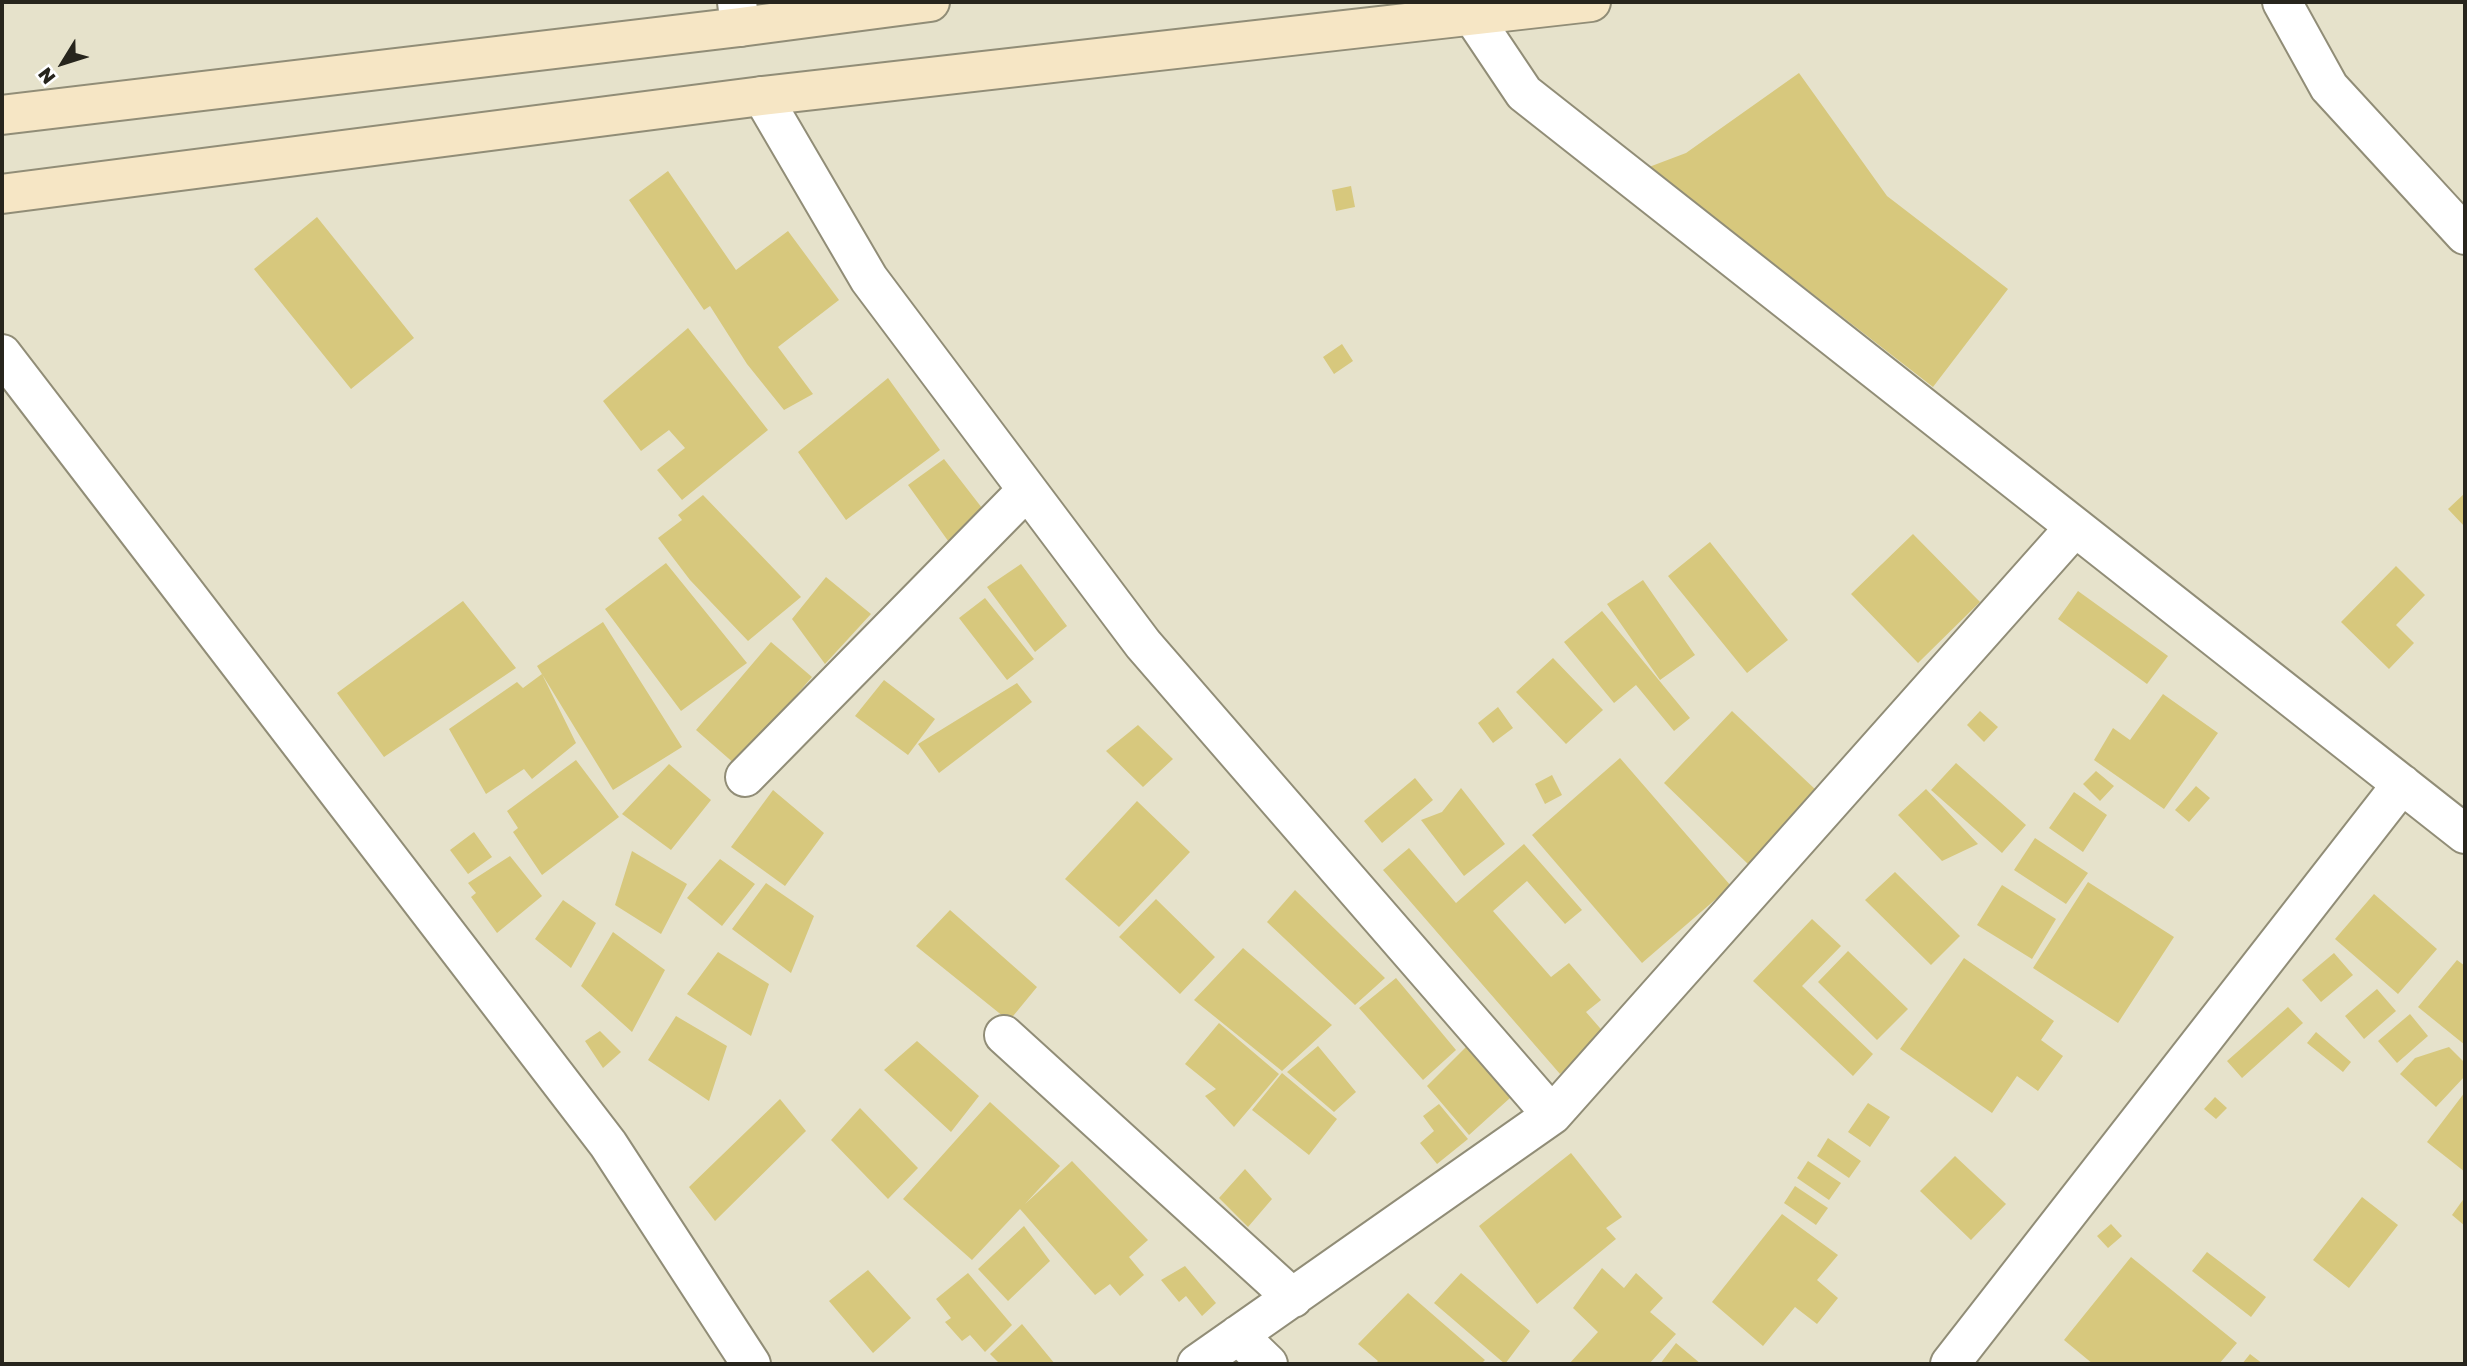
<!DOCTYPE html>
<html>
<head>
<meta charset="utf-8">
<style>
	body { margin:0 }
	#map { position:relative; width:2467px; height:1366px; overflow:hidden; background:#e6e2cb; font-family:"Golos Text",sans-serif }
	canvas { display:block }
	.frame { position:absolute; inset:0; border:4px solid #27251d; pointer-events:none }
	.north { position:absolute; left:28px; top:28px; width:70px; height:70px; -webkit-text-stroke:5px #fff; paint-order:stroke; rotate:232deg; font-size:19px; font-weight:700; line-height:28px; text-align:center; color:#27251d }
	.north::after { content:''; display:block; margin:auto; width:24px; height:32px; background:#27251d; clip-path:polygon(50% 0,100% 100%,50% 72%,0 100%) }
</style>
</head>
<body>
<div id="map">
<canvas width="2467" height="1366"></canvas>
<div class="frame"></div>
<div class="north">N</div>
</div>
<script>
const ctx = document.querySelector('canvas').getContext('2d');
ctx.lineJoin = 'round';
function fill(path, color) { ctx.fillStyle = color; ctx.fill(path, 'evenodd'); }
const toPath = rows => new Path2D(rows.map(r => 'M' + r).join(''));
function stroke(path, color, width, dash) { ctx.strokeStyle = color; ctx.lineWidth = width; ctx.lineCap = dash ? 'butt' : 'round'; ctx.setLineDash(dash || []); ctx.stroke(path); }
fill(toPath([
	[1799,73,1887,196,2008,289,1933,387,1649,167,1686,153],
	[668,171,736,270,788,231,839,300,778,347,813,394,784,410,747,364,710,306,704,310,629,200],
	[1351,186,1355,207,1336,211,1332,190],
	[317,217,414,338,351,389,254,269],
	[688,328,768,430,682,500,657,470,685,448,669,430,641,451,603,401],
	[1342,344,1353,361,1334,374,1323,357],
	[888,378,940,450,846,520,798,452],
	[944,459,989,517,951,545,908,485],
	[2465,493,2465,527,2448,509],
	[703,495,801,597,748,641,690,580,658,538,682,520,678,515],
	[1913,534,1980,602,1918,663,1851,594],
	[1710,542,1788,640,1747,673,1668,576],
	[666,563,747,663,681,711,605,609],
	[1021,564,1067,626,1035,652,987,587],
	[2396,566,2425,595,2396,625,2414,643,2389,669,2341,622],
	[826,577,871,614,825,664,792,619],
	[1643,580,1695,655,1660,680,1607,604],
	[2078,591,2168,656,2147,684,2058,619],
	[985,598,1034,659,1007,680,959,618],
	[463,601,516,668,384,757,337,693],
	[1602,611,1690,718,1674,731,1636,685,1614,703,1564,642],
	[603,622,682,747,613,790,537,666],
	[771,642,812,677,736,765,696,730],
	[1553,658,1603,710,1566,744,1516,692],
	[542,674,576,743,532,779,524,769,486,794,449,729,517,682,523,688],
	[884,680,935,719,908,755,855,716],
	[1017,683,1032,702,939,773,918,744],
	[2163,694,2218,733,2164,809,2094,760,2113,728,2130,740],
	[1498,707,1513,728,1493,743,1478,723],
	[1732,711,1817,791,1748,864,1664,783],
	[1980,711,1998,727,1984,742,1967,725],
	[1138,725,1173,759,1143,787,1106,751],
	[1620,758,1731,886,1642,963,1532,835],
	[576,760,619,817,542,875,513,832,518,828,507,811],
	[1956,763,2026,825,2002,853,1931,790],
	[669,764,711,800,671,850,622,814],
	[2096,771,2114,786,2100,801,2083,784],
	[1552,775,1562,795,1545,804,1535,784],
	[1415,778,1433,800,1382,843,1364,821],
	[2196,786,2210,798,2189,822,2175,810],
	[1461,788,1505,844,1464,876,1421,820,1442,812],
	[1926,789,1978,844,1942,861,1898,815],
	[773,790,824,833,785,886,731,847],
	[2074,792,2107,815,2083,852,2049,828],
	[1137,801,1190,852,1119,927,1065,879],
	[474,832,492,857,468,874,450,850],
	[2035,838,2088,873,2066,904,2014,870],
	[1524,844,1582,910,1565,924,1527,881,1493,911,1551,977,1569,963,1601,1000,1586,1012,1606,1035,1560,1074,1383,870,1409,848,1456,903],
	[632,851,687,884,661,934,615,905],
	[510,856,542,896,497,933,471,897,476,893,468,883],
	[720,859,755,884,722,926,687,898],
	[1895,872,1960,936,1931,965,1865,900],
	[2088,882,2174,937,2118,1023,2033,968],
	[766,883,814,916,791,973,732,929],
	[2002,885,2056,919,2032,959,1977,925],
	[1295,890,1385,978,1355,1005,1267,922],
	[2374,894,2437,949,2398,994,2335,939],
	[1156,899,1215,957,1180,994,1119,937],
	[563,900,596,923,571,968,535,939],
	[950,910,1037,987,1009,1021,916,946],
	[1812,919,1841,946,1802,986,1873,1054,1853,1076,1753,981],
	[613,932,665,970,632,1032,581,986],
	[1243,948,1332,1025,1282,1071,1194,1000],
	[1848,951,1908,1009,1877,1040,1818,982],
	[718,952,769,984,751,1036,687,994],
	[2334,953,2353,975,2321,1002,2302,980],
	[1964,958,2054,1021,2041,1040,2063,1056,2038,1091,2017,1076,1992,1113,1900,1049],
	[2457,960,2465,966,2465,1045,2418,1007],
	[1396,978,1456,1050,1423,1080,1359,1008],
	[2377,989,2396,1011,2364,1039,2345,1016],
	[2288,1007,2303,1023,2242,1078,2227,1061],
	[2410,1014,2428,1036,2397,1063,2378,1041],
	[676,1016,727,1046,709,1101,648,1060],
	[1219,1023,1279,1074,1234,1127,1205,1096,1216,1089,1185,1064],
	[600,1031,621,1052,603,1068,585,1041],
	[2316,1032,2351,1062,2343,1072,2307,1043],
	[917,1041,979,1096,951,1132,884,1070],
	[1318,1046,1356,1092,1334,1112,1287,1072],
	[1466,1047,1510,1098,1469,1135,1427,1086],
	[2449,1047,2465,1063,2465,1076,2436,1107,2400,1074,2415,1058],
	[1282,1073,1337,1119,1309,1155,1252,1110],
	[2465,1092,2465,1172,2427,1142],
	[2215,1097,2227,1108,2216,1119,2204,1109],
	[780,1099,806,1131,715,1221,689,1187],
	[990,1102,1060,1166,1025,1204,1072,1161,1148,1240,1129,1257,1144,1275,1120,1296,1110,1284,1095,1295,1020,1209,972,1260,903,1199],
	[1868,1103,1890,1117,1870,1147,1848,1132],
	[1439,1104,1468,1139,1437,1164,1420,1143,1434,1131,1423,1116],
	[860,1108,918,1168,888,1199,831,1140],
	[1828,1138,1861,1161,1849,1178,1817,1156],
	[1571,1153,1622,1217,1606,1228,1616,1239,1537,1304,1479,1226],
	[1955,1156,2006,1204,1971,1240,1920,1191],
	[1808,1161,1841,1183,1829,1200,1797,1178],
	[1245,1169,1272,1199,1248,1227,1219,1198],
	[1795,1186,1828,1208,1816,1225,1784,1203],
	[2362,1197,2398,1225,2349,1288,2313,1260],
	[2465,1197,2465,1226,2452,1215],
	[1782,1214,1838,1255,1817,1280,1838,1298,1817,1324,1795,1307,1763,1346,1712,1302],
	[2111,1224,2122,1236,2108,1248,2097,1236],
	[1024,1226,1050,1261,1008,1301,978,1269],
	[2207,1252,2266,1297,2251,1317,2192,1271],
	[2131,1257,2237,1343,2219,1364,2093,1364,2064,1340],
	[1185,1266,1216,1303,1202,1316,1186,1296,1179,1302,1161,1280],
	[1602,1268,1624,1288,1636,1273,1663,1298,1650,1312,1676,1334,1649,1364,1569,1364,1598,1332,1573,1308],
	[868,1270,911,1318,873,1353,829,1301],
	[968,1273,1012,1325,985,1352,970,1335,962,1341,945,1322,951,1318,936,1299],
	[1461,1273,1530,1331,1505,1364,1434,1303],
	[1408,1293,1485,1360,1481,1364,1375,1364,1378,1361,1358,1344],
	[1022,1324,1055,1364,1000,1364,990,1354],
	[1676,1343,1701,1364,1660,1364],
	[2250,1354,2263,1364,2242,1364]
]), '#d7c87d');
const minor = toPath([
	[737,2,740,27],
	[1463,2,1524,93,2465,834],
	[2282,2,2329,87,2465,235],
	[762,96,869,279,1143,644,1552,1115],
	[2,354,608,1144,751,1364],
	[745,777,1027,490],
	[1004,1035,1293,1298],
	[1238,1335,1268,1364],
	[1197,1364,1552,1115,2075,527],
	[1950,1364,2402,784]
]);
const secondary = toPath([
	[2,115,740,27,930,2],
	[2,194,762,96,1591,2]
]);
stroke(minor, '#918d77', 42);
stroke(secondary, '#918d77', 42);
stroke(minor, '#fff', 38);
stroke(secondary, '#f6e6c5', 38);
</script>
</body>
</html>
